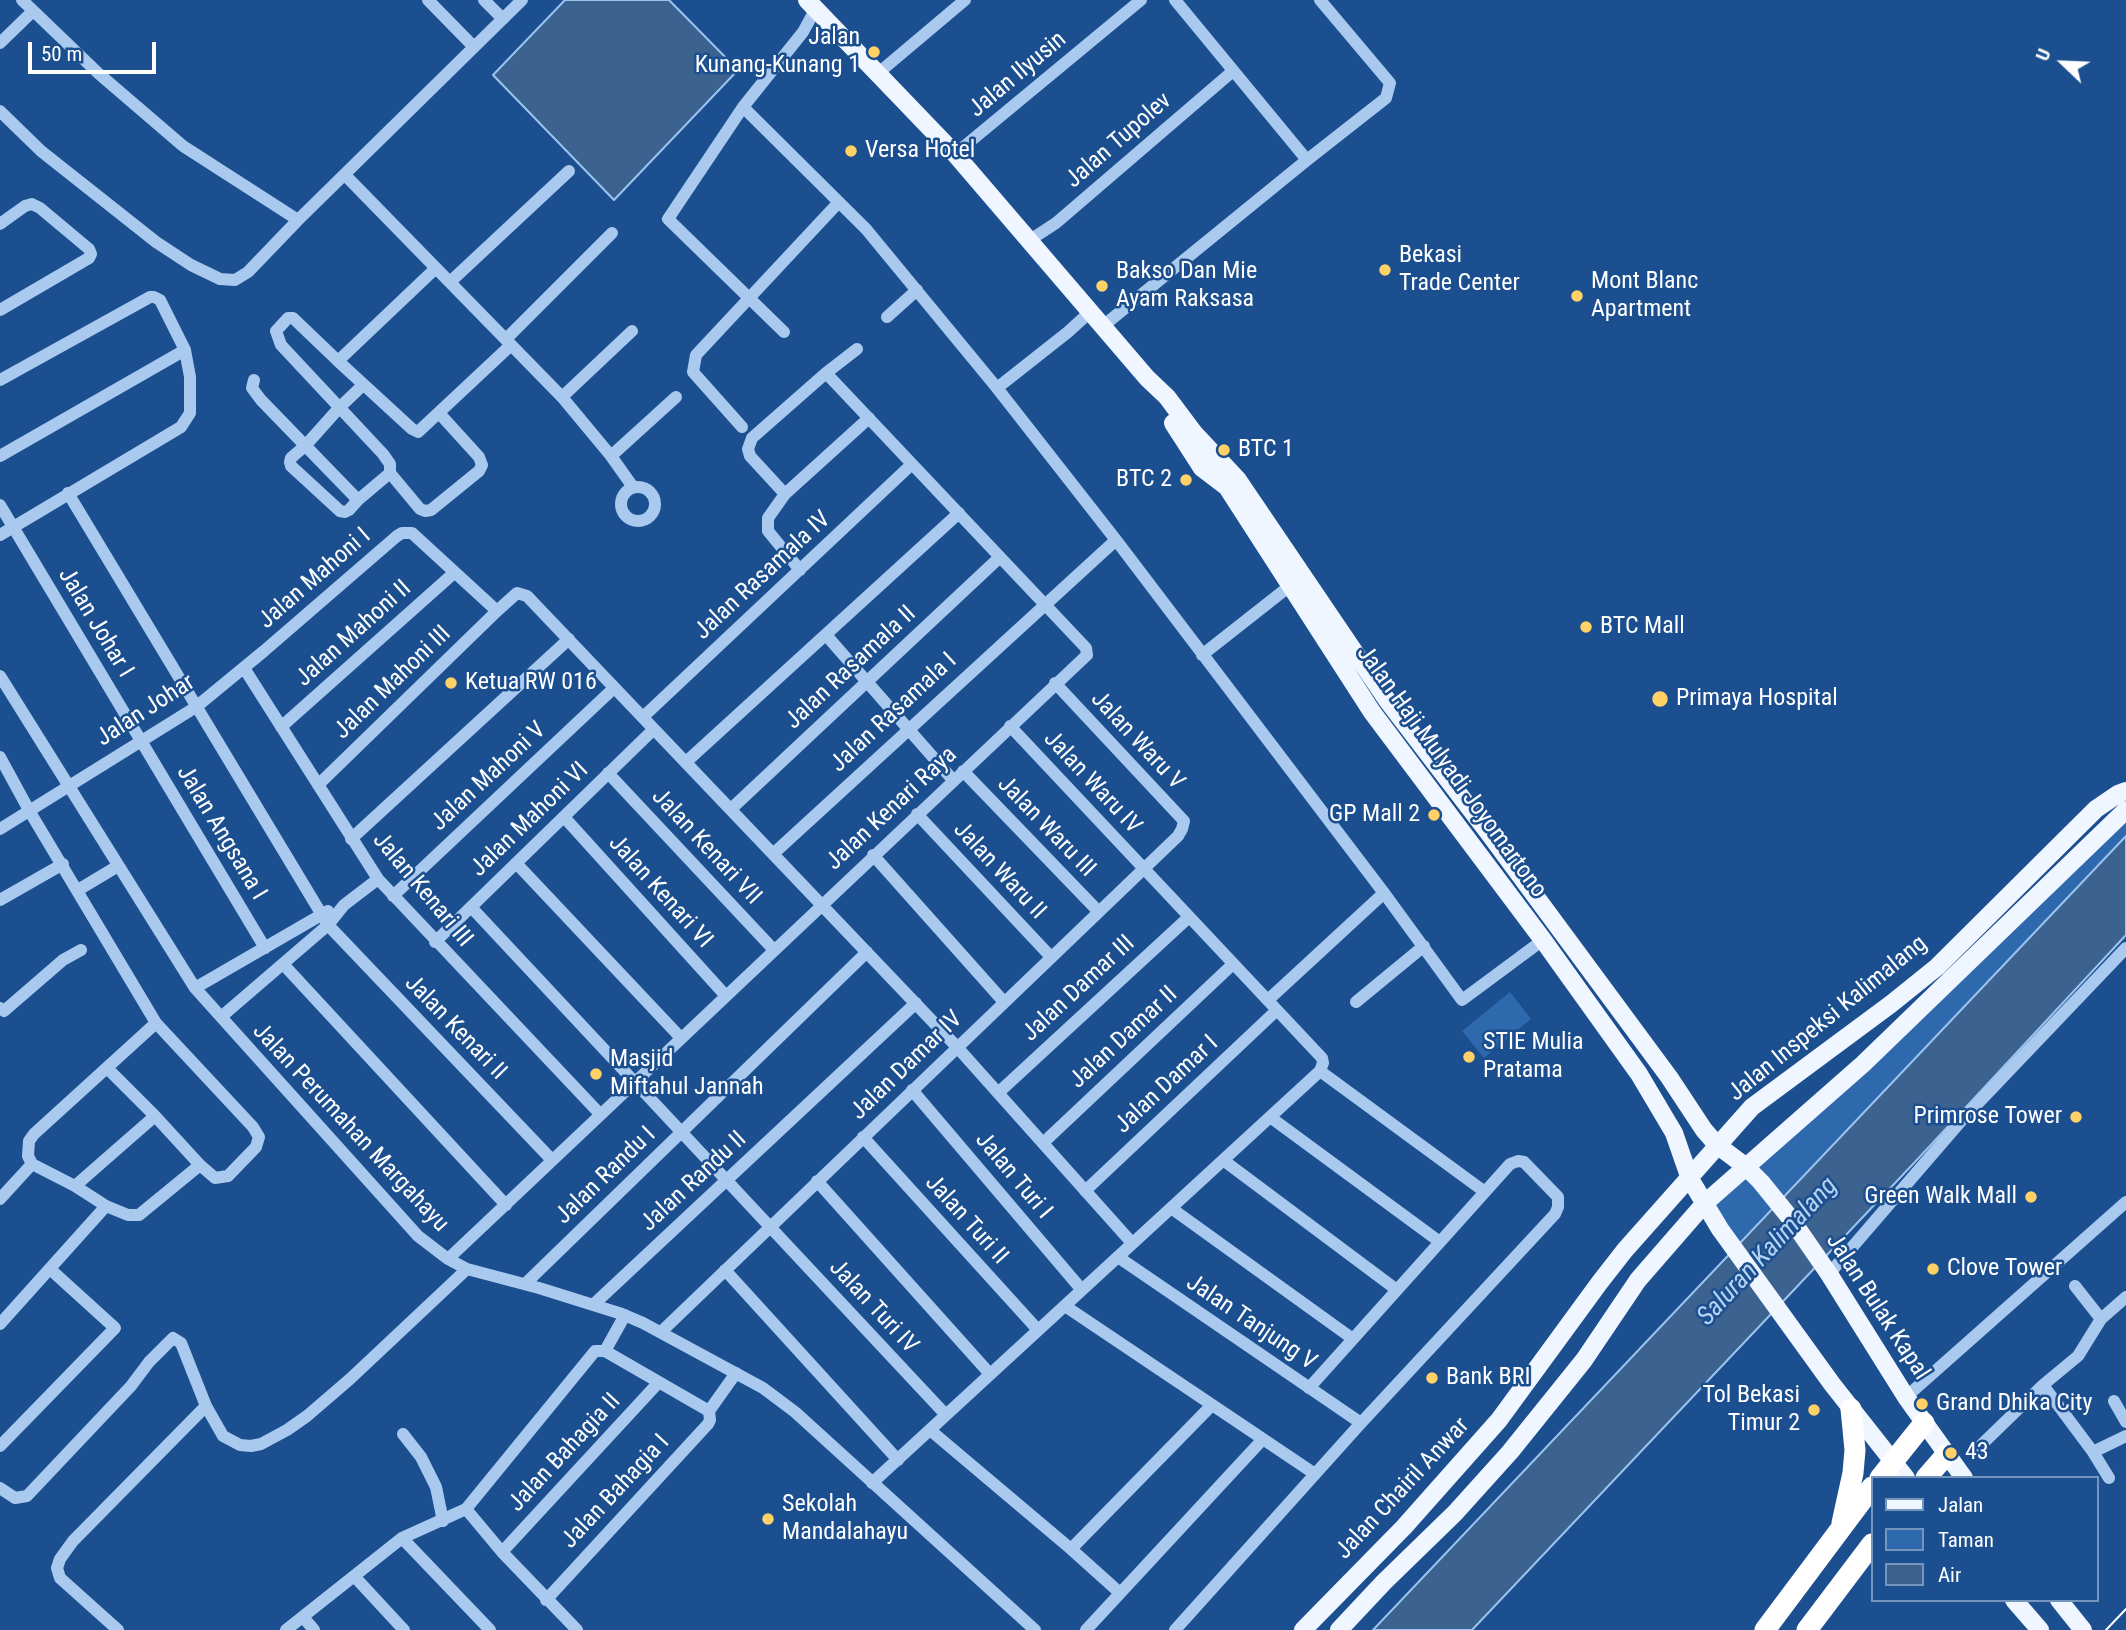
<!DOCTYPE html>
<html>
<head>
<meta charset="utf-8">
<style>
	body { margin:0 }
	#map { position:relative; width:2126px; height:1630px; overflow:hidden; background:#1b4f8f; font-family:"Roboto Condensed",sans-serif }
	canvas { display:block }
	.legend { position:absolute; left:1871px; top:1476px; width:228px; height:126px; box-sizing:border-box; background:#1b4f8f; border:2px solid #7695bc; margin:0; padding:9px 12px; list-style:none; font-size:21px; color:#fff }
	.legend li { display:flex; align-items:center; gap:14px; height:35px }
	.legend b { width:35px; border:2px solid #7695bc }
	.north { position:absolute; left:2028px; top:28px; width:70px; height:70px; -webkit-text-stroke:5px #1b4f8f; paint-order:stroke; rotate:293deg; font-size:19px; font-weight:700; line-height:28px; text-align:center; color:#fff }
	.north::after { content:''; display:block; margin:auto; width:24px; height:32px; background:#fff; clip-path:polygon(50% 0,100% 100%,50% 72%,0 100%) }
	.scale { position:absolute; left:28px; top:42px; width:128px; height:32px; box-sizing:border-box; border:4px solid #fff; border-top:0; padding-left:9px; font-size:21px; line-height:24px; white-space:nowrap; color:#fff; -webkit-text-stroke:5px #1b4f8f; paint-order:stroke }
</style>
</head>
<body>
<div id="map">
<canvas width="2126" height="1630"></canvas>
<ul class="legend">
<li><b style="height:9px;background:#f0f6ff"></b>Jalan</li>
<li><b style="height:19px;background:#2e69ad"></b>Taman</li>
<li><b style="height:19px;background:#3c6290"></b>Air</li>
</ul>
<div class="north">U</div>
<div class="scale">50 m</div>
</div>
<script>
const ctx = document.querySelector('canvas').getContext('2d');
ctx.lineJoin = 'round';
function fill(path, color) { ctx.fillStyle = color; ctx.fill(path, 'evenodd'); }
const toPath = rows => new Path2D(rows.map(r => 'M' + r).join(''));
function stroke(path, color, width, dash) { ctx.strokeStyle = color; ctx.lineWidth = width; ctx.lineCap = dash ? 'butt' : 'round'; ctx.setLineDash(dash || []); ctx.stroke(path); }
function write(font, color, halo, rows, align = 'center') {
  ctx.font = font + ' "Roboto Condensed",sans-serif'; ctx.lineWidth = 5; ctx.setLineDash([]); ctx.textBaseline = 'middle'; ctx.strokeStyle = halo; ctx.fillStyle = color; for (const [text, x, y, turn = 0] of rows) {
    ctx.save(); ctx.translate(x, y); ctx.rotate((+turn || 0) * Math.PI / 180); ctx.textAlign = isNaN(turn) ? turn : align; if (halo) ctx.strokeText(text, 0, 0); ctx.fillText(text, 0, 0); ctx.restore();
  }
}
fill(toPath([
	[2126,810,2126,836,1734,1250,1705,1203],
	[1510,992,1531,1019,1484,1058,1462,1031]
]), '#2e69ad');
const water = toPath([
	[565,0,669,0,738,70,614,200,493,75,565,0],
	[2126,836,2126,935,1914,1163,1472,1630,1373,1630,2126,836]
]);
fill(water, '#3c6290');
stroke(water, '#9cc4f0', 2);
stroke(toPath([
	[22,0,98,73,183,146,298,220],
	[428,0,474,47],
	[484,0,503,19],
	[1175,0,1307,160],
	[0,43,33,11],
	[876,75,965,0],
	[743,107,866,229,997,388,1116,540,1384,893,1462,1000,1543,940],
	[0,111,41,151,156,242,191,265,220,279,235,280,248,272,298,220,522,0],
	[955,154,1141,0],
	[345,175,562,397,611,456,633,487],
	[0,224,25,206,32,204,40,208,89,249,91,254,89,258,0,310],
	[1030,240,1056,223,1233,71],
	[436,268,338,361,412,429,418,432,511,345],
	[450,282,569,171],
	[887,317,917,290],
	[1103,326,1307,160,1386,98,1390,83,1320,0],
	[784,332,668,219,743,107,803,32,815,10],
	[506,339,612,233],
	[338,361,293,318,288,318,276,331,281,345,383,454,390,464,390,473,420,509,425,511,431,510,479,471,482,465,479,457,439,413],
	[0,380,150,297,154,297,160,300,185,350,190,377,190,413,181,427,0,535],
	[254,380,252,388,261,400,358,500,390,473],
	[997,388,1068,332,1090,312],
	[562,397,632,331],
	[742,427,693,372,696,355,839,202],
	[0,456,185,350],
	[611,456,676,397],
	'621 504a17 17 0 1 1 34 0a17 17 0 1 1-34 0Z',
	[68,493,328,925,552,1160],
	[785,494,750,456,748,449,752,438,826,373,857,349],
	[358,500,349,510,345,512,340,511,291,466,290,462,291,458,306,445,339,408,363,385],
	[0,505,265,948],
	[800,570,768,531,768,518,785,494,869,418],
	[826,635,953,780],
	[1202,655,1291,585],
	[244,668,378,879,600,1114],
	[0,676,195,988,418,1236,448,1259,467,1269,539,1288,622,1314,643,1323,763,1388,795,1412,1035,1630],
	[643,717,912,464],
	[281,727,454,573],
	[0,757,30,812,156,1023,253,1127,259,1137,256,1147,228,1176,215,1178,200,1165,155,1116,107,1068],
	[686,762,959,513],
	[963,771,1098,911],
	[608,773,774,950],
	[318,785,497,611],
	[731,809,1000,557],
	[917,814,1051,957],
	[564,817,726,996],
	[0,829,196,707,264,651,397,536,402,533,412,533,497,611,517,593,527,596,957,1047,1132,1243],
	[351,839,569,639],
	[773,854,1116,540],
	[873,855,1004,1002],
	[516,863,681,1038],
	[78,890,118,866],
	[393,896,614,688],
	[0,900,63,864],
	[471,907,946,1415],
	[435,942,654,729],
	[283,964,506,1205],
	[195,988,328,911],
	[1268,1000,1384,893],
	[1356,1002,1424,946],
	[0,1008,4,1011,63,960,81,950],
	[221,1017,328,925,344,905,378,879],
	[1320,1071,1485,1192],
	[912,1090,1082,1290],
	[998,1093,1189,917],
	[155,1116,75,1186,106,1206,128,1215,139,1215,200,1165],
	[1270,1117,1440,1242],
	[863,1137,1038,1330],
	[1043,1143,1233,964],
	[1223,1160,1397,1290],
	[817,1181,990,1374],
	[75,1186,32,1164,28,1156,29,1141,34,1134,156,1023],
	[1085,1191,1277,1010],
	[0,1199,32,1164],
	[1171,1208,1353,1339],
	[1118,1257,1361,1423],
	[448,1259,1087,655,1086,648,826,373],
	[725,1270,898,1460],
	[1829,1274,1961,1121,2126,948],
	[525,1284,867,952],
	[2075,1286,2101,1319],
	[593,1305,916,1003],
	[1065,1306,1315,1474],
	[0,1324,106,1206],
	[661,1332,1178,836,1182,829,1184,821,1055,683],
	[605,1351,625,1315],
	[2043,1385,2093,1452,2109,1478],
	[1906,1397,2126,1202],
	[2114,1401,2126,1422],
	[709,1411,736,1373],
	[930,1430,1071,1549,1212,1405],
	[403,1434,421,1457,436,1487,443,1521],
	[0,1446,115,1328,50,1269],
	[1975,1451,2043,1385,2078,1356,2101,1319,2126,1297],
	[2093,1452,2126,1436],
	[872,1483,1320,1071,1323,1063,1322,1058,1010,726],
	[0,1488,15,1498,27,1496,131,1386,149,1362,173,1338,181,1343,206,1406,223,1436,240,1445,251,1446,261,1444,287,1430,307,1416,350,1379,467,1269],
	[466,1509,502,1552,577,1630],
	[402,1538,490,1630],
	[1071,1549,1120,1593],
	[502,1552,659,1382],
	[354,1576,404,1630],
	[546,1600,708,1424,710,1420,709,1411],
	[303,1617,314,1630],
	[118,1630,60,1578,57,1568,60,1559,73,1541,206,1406],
	[286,1630,402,1538,466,1509,595,1351,605,1351,709,1411],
	[1086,1630,1263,1439],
	[1175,1630,1361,1423,1555,1214,1558,1207,1558,1197,1524,1162,1518,1161,1510,1164,1309,1388]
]), '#a9c9ee', 12);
stroke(toPath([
	[807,0,955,154,1147,378,1167,397,1194,433,1238,480,1387,700,1488,832,1669,1077,1704,1130,1717,1145,1745,1166,1761,1182,1791,1219,1829,1274,1906,1397,1964,1478],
	[1173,423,1202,468,1227,487,1372,712,1543,940,1639,1074,1674,1133,1690,1179,1720,1229,1832,1384,1906,1478],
	[2014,1600,2040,1630],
	[2059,1600,2083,1630],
	[1303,1630,1404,1527,1499,1420,1600,1282,1625,1250,1752,1107,1891,1004,1937,967,2096,809,2118,794,2126,791],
	[1339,1630,1384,1582,1455,1513,1510,1452,1584,1360,1638,1280,1705,1203,1863,1064,2126,810]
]), '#f0f6ff', 18);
stroke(toPath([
	[1880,1478,1924,1423],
	[1926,1478,1946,1455],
	[1842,1523,1853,1473,1855,1450,1851,1409],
	[1765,1630,1872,1487],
	[1807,1630,1872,1544]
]), '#fff', 21);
stroke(toPath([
	[2106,1630,2126,1609]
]), '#fff', 2);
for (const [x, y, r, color] of [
	[874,52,7,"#ffd166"],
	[851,151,7,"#ffd166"],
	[1385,270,7,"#ffd166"],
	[1102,286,7,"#ffd166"],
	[1577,296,7,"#ffd166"],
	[1224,450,7,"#ffd166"],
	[1186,480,7,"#ffd166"],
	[1586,627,7,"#ffd166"],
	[451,683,7,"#ffd166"],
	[1660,699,9,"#ffd166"],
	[1434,815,7,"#ffd166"],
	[1469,1057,7,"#ffd166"],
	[596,1074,7,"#ffd166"],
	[2076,1117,7,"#ffd166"],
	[2031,1197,7,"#ffd166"],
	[1933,1269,7,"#ffd166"],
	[1432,1378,7,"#ffd166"],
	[1922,1404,7,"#ffd166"],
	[1814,1410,7,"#ffd166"],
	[1951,1453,7,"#ffd166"],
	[768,1519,7,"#ffd166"]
]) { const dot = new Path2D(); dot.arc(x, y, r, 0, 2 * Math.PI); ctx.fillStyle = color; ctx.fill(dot); stroke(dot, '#1b4f8f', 2.5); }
write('24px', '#fff', '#1b4f8f', [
	["Jalan",860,38,"right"],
	["Kunang-Kunang 1",860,66,"right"],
	["Versa Hotel",865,151],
	["Bekasi",1399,256],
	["Trade Center",1399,284],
	["Bakso Dan Mie",1116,272],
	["Ayam Raksasa",1116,300],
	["Mont Blanc",1591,282],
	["Apartment",1591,310],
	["BTC 1",1238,450],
	["BTC 2",1172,480,"right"],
	["BTC Mall",1600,627],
	["Ketua RW 016",465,683],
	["Primaya Hospital",1676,699],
	["GP Mall 2",1420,815,"right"],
	["STIE Mulia",1483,1043],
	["Pratama",1483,1071],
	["Masjid",610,1060],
	["Miftahul Jannah",610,1088],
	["Primrose Tower",2062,1117,"right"],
	["Green Walk Mall",2017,1197,"right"],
	["Clove Tower",1947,1269],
	["Bank BRI",1446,1378],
	["Tol Bekasi",1800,1396,"right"],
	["Timur 2",1800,1424,"right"],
	["Grand Dhika City",1936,1404],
	["43",1965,1453],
	["Sekolah",782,1505],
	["Mandalahayu",782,1533]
], 'left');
write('24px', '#fff', '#1b4f8f', [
	["Jalan Ilyusin",1018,75,-40],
	["Jalan Tupolev",1119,141,-41],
	["Jalan Rasamala IV",763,576,-43],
	["Jalan Mahoni I",315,579,-41],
	["Jalan Johar I",95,623,59],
	["Jalan Mahoni II",354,634,-42],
	["Jalan Rasamala II",851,668,-43],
	["Jalan Mahoni III",393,683,-44],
	["Jalan Johar",146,711,-33],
	["Jalan Rasamala I",894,713,-43],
	["Jalan Waru V",1137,741,47],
	["Jalan Haji Mulyadi Joyomartono",1451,772,54],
	["Jalan Mahoni V",489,777,-43],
	["Jalan Waru IV",1092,783,47],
	["Jalan Kenari Raya",892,809,-43],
	["Jalan Mahoni VI",530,820,-44],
	["Jalan Waru III",1046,827,46],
	["Jalan Angsana I",221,833,59],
	["Jalan Kenari VII",706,847,47],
	["Jalan Waru II",999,871,47],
	["Jalan Kenari III",422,890,50],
	["Jalan Kenari VI",660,892,48],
	["Jalan Damar III",1079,989,-43],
	["Jalan Inspeksi Kalimalang",1828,1019,-39],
	["Jalan Kenari II",455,1028,46],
	["Jalan Damar II",1124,1038,-43],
	["Jalan Damar IV",907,1066,-44],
	["Jalan Damar I",1167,1085,-43],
	["Jalan Perumahan Margahayu",350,1128,47],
	["Jalan Randu I",606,1176,-44],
	["Jalan Turi I",1013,1176,50],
	["Jalan Randu II",694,1182,-43],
	["Jalan Turi II",966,1220,48],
	["Jalan Turi IV",873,1307,47],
	["Jalan Bulak Kapal",1877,1307,57],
	["Jalan Tanjung V",1251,1323,34],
	["Jalan Bahagia II",565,1453,-47],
	["Jalan Chairil Anwar",1403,1489,-47],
	["Jalan Bahagia I",616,1492,-47]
]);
write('italic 26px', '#b5d3f5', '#1b4f8f', [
	["Saluran Kalimalang",1768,1252,-47]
]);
</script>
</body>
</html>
